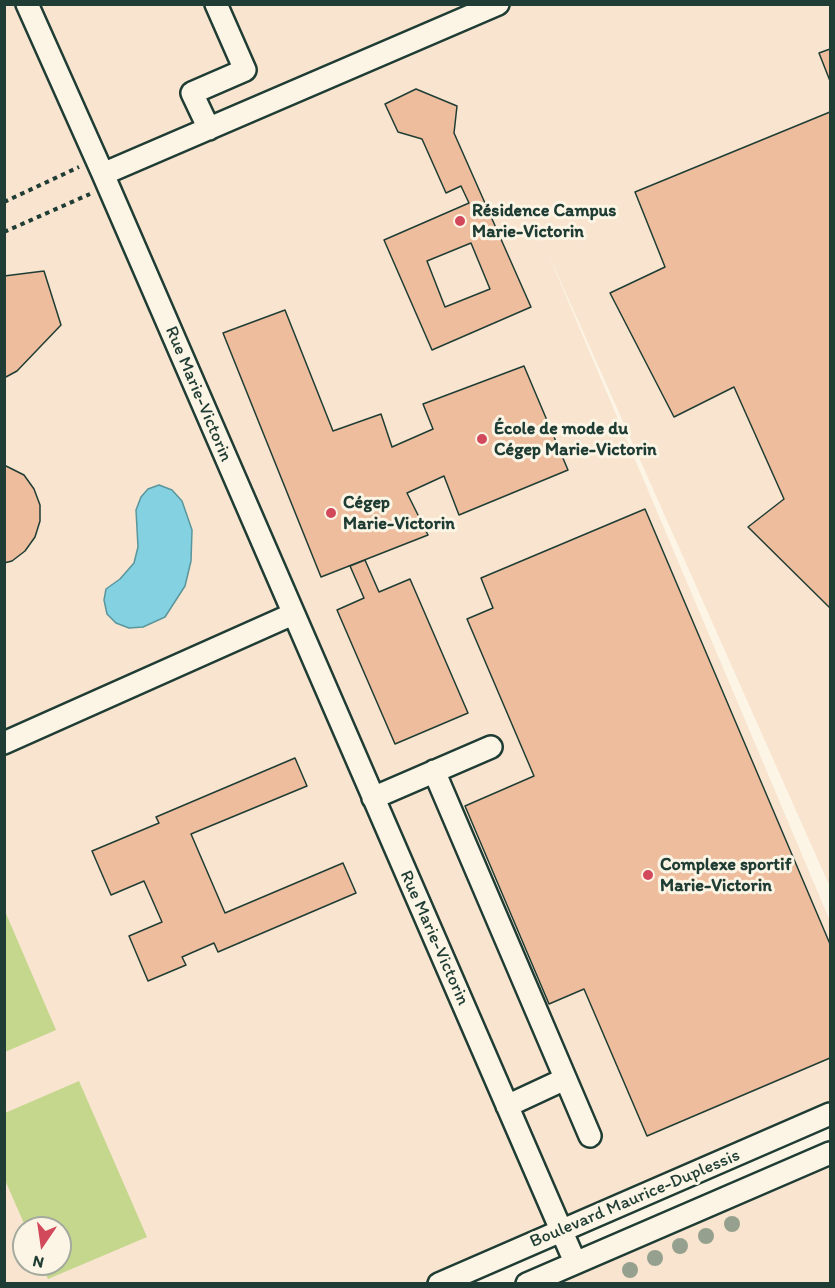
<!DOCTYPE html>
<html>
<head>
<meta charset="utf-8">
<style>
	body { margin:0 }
	#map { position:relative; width:835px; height:1288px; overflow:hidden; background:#fcf5e5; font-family:Itim,sans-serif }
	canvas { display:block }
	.frame { position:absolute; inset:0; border:6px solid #1f3d34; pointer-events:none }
	.north { position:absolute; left:12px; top:1216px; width:60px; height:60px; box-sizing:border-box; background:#fcf5e5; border:2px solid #a4ab9e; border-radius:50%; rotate:193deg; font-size:16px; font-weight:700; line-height:24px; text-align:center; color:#1f3d34 }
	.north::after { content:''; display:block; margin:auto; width:21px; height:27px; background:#d1495b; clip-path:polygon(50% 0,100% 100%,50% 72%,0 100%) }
</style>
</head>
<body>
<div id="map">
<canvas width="835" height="1288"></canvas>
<div class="frame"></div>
<div class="north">N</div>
</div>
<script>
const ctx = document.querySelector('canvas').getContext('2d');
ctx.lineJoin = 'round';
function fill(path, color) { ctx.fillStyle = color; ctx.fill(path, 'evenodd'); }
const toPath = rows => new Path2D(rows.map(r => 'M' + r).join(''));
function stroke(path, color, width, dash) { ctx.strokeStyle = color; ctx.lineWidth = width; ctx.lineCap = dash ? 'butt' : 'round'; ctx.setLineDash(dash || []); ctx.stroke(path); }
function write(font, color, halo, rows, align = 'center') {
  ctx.font = font + ' Itim,sans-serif'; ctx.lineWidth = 6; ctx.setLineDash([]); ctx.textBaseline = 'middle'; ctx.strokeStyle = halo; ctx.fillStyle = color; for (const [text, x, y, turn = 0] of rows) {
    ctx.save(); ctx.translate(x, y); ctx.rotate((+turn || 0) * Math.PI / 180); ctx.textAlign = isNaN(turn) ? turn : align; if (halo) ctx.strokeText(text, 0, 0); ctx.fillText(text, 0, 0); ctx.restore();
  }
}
fill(toPath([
	[5,5,830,5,830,887,544,244,830,921,830,1115,436,1283,5,1284],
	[24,1228,60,1228,60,1264,24,1264],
	[830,1153,830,1283,530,1283]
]), '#f8e4cf');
fill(toPath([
	[4,909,56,1030,5,1052,4,1052],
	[79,1081,147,1237,48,1279,41,1264,60,1264,60,1228,26,1228,5,1180,5,1113]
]), '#c4d78c');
const water = toPath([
	[159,485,172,490,182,501,192,530,191,561,185,586,165,617,143,627,129,628,116,623,107,614,104,600,106,589,120,579,134,563,138,547,136,510,141,497,148,489,159,485]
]);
fill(water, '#83d1e1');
stroke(water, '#5b969c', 1.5);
const building = toPath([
	[830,49,830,81,819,53,830,49],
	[416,89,457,106,454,133,531,307,432,350,384,240,469,203,461,186,446,193,422,139,398,132,385,104,416,89],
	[471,243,490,289,445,307,427,261,471,243],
	[830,112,830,608,748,527,784,499,734,387,674,417,610,293,665,267,635,192,830,112],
	[44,271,61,325,17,371,4,378,4,276,44,271],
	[285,310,333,431,381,414,392,447,433,429,423,404,524,366,568,470,459,515,444,476,407,493,428,535,321,577,223,333,285,310],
	[4,465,24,475,34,489,40,505,40,521,35,537,25,551,12,561,4,563,4,465],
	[645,509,830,944,830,1058,647,1136,584,989,549,1004,465,806,534,776,467,619,493,608,481,578,645,509],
	[365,560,379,592,410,579,468,713,395,744,337,610,364,598,350,566,365,560],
	[295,758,307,786,191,834,225,913,343,863,356,893,218,952,214,943,182,957,186,965,148,981,129,936,162,922,144,881,111,895,92,851,159,823,156,817,295,758]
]);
fill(building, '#edbd9d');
stroke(building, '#1f3d34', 1.5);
const minor = toPath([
	[27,4,103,174,575,1262],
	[209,129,192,93,245,70,216,4],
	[103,174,498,4],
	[4,743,293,614],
	[434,771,590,1136],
	[373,798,491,747],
	[507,1106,565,1079],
	[439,1284,830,1114],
	[527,1284,830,1153]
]);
stroke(minor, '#1f3d34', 26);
stroke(toPath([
	[4,202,79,167],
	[4,232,90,194]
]), '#1f3d34', 4, [4.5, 4.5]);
stroke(minor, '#fcf5e5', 21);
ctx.fillStyle = '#95a18e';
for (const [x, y] of [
	[732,1224],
	[706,1236],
	[680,1246],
	[655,1258],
	[630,1270]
]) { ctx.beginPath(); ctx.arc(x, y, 8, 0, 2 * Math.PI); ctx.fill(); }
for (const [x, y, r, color] of [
	[460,221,6,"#d1495b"],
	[482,439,6,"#d1495b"],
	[331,513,6,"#d1495b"],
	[648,875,6,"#d1495b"]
]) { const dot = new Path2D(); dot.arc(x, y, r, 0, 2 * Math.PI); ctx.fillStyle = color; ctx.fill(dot); stroke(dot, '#fcf5e5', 2); }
write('bold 18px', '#1f3d34', '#fcf5e5', [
	["Résidence Campus",472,211],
	["Marie-Victorin",472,232],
	["École de mode du",494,429],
	["Cégep Marie-Victorin",494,450],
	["Cégep",343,503],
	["Marie-Victorin",343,524],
	["Complexe sportif",660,865],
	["Marie-Victorin",660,886]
], 'left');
write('18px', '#1f3d34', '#fcf5e5', [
	["Rue Marie-Victorin",198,394,67],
	["Rue Marie-Victorin",434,938,66],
	["Boulevard Maurice-Duplessis",635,1199,-23]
]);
</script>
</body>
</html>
